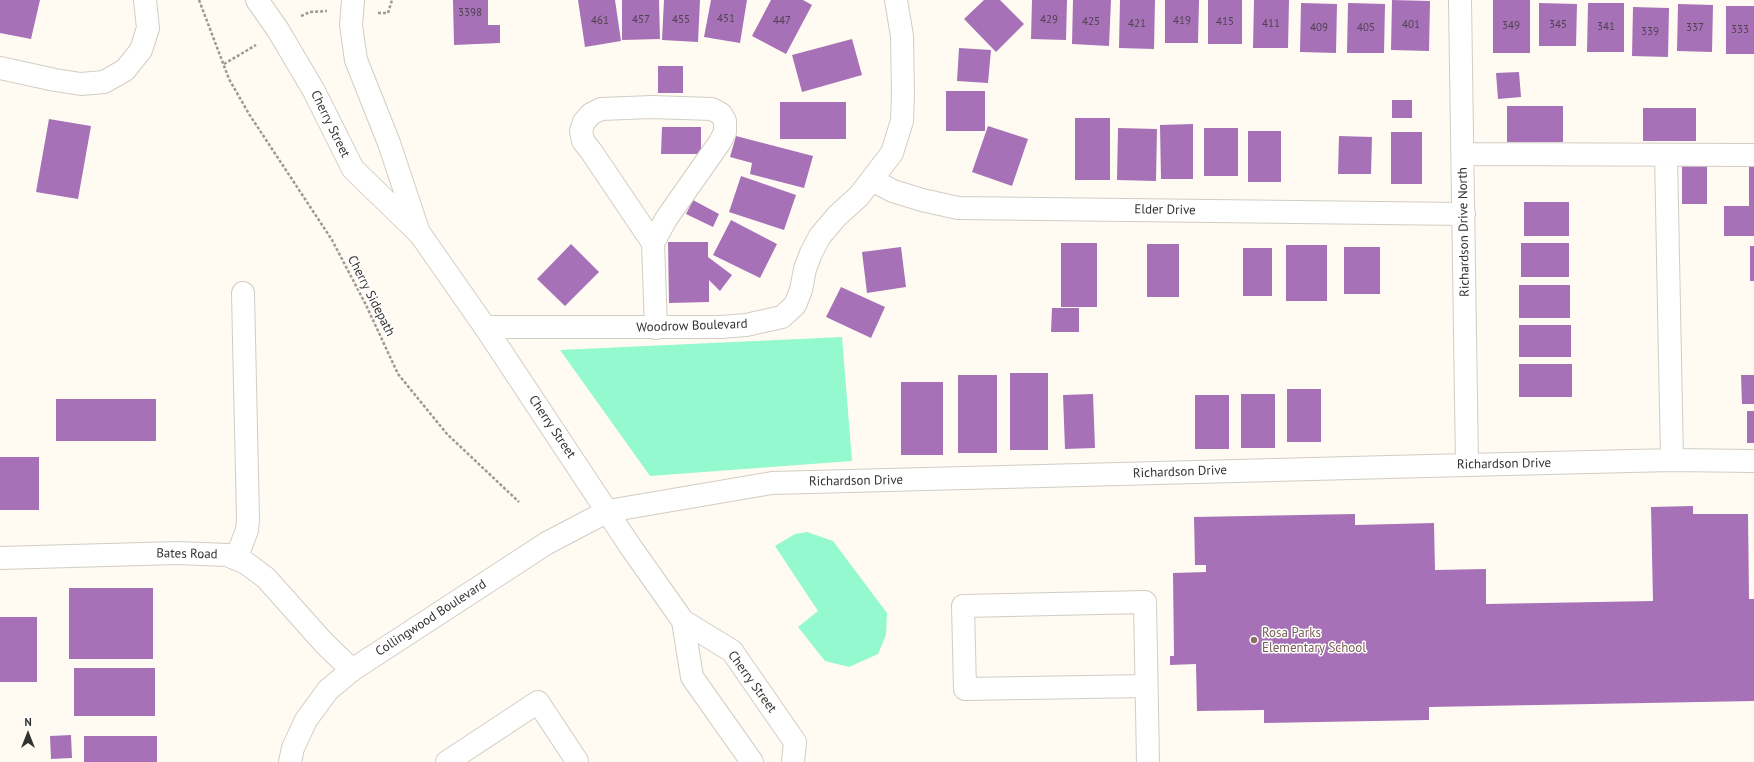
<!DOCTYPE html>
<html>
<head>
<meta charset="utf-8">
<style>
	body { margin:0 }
	#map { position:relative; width:1754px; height:762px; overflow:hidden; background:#fffbf3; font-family:"PT Sans",sans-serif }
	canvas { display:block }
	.north { position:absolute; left:8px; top:714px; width:40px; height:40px; -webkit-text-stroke:3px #fff; paint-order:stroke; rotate:0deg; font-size:11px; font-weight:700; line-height:16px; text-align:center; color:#34322e }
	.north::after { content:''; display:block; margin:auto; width:14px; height:18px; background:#34322e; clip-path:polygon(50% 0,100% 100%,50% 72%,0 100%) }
</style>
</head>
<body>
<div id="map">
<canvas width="1754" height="762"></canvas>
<div class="north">N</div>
</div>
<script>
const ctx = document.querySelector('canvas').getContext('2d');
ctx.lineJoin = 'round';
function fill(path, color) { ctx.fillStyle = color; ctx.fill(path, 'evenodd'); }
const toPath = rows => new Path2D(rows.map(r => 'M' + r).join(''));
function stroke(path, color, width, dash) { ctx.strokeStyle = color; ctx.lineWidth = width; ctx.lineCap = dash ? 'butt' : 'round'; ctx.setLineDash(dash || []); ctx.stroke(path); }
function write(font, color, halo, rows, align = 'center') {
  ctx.font = font + ' "PT Sans",sans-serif'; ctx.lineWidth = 3; ctx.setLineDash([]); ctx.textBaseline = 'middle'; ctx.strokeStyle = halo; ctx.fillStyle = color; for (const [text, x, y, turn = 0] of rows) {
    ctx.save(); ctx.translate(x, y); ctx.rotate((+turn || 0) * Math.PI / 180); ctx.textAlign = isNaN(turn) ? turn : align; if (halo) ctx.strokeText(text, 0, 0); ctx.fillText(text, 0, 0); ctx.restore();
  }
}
fill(toPath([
	[842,337,852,461,650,476,560,350],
	[807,532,833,541,887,613,886,635,878,654,849,667,825,661,798,627,818,611,775,546,795,534]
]), '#94f9ce');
fill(toPath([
	[0,0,40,0,31,39,0,33],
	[453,0,488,0,488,25,500,25,500,43,454,45],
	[578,0,615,0,621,41,585,47],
	[622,0,659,0,660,39,622,40],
	[664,0,700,0,698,42,662,40],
	[711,0,747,0,740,43,704,37],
	[771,0,803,0,812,5,786,54,752,36],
	[984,0,1000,0,1024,24,996,52,964,19],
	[1032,0,1067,0,1066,40,1031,39],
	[1073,0,1111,0,1109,46,1072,44],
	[1120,0,1155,0,1154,49,1119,48],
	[1165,0,1199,0,1198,43,1165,43],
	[1208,0,1242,0,1242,44,1208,44],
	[1254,0,1289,0,1288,48,1253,48],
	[1392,0,1430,1,1429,51,1391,50],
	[1493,0,1530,0,1530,53,1493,53],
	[1301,3,1337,4,1336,53,1300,52],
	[1348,3,1385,4,1384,53,1347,53],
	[1539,3,1577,4,1576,46,1539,46],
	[1588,3,1624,3,1624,52,1587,52],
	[1678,4,1713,5,1712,52,1677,51],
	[1726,6,1754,6,1754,54,1726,54],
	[1633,7,1669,8,1668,57,1632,56],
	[852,39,862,75,802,92,792,55],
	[959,48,991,50,988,83,957,81],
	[658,66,683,66,683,93,658,93],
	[1519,72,1521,97,1498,99,1496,73],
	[946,91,985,91,985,131,946,131],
	[1392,100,1412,100,1412,118,1392,118],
	[780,102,846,102,846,139,780,139],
	[1507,106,1563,106,1563,142,1507,142],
	[1643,108,1696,108,1696,141,1643,141],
	[1075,118,1110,118,1110,180,1075,180],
	[49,119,91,126,78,199,36,192],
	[1193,124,1193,179,1161,179,1160,125],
	[988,126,1028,139,1012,186,972,172],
	[662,127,701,127,701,154,661,154],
	[1118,128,1157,129,1156,181,1117,180],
	[1204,128,1238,128,1238,176,1204,176],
	[1248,131,1281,131,1281,182,1248,182],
	[1391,132,1422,132,1422,184,1391,184],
	[736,136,813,156,804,188,750,174,752,163,730,157],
	[1339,136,1372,137,1371,174,1338,174],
	[1682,164,1707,164,1707,204,1682,204],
	[1749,166,1754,166,1754,236,1724,236,1724,206,1749,206],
	[741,176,796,195,784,230,729,212],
	[693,200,719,214,713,227,686,214],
	[1524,202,1569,202,1569,236,1524,236],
	[731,220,777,244,760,278,713,255],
	[668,242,708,242,708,257,732,275,720,291,709,280,709,302,669,303],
	[1061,243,1097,243,1097,307,1061,307],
	[1521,243,1569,243,1569,277,1521,277],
	[571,244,599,272,565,306,537,279],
	[1147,244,1179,244,1179,297,1147,297],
	[1286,245,1327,245,1327,301,1286,301],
	[1750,246,1754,246,1754,281,1750,281],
	[901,247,906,287,867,293,862,252],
	[1344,247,1380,247,1380,294,1344,294],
	[1243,248,1272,248,1272,296,1243,296],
	[1519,285,1570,285,1570,318,1519,318],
	[841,287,885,307,871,338,826,317],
	[1052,308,1079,308,1079,332,1051,332],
	[1519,325,1571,325,1571,357,1519,357],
	[1519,364,1572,364,1572,397,1519,397],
	[1010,373,1048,373,1048,450,1010,450],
	[958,375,997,375,997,453,958,453],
	[1741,375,1754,375,1754,404,1742,404],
	[901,382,943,382,943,455,901,455],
	[1287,389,1321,389,1321,442,1287,442],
	[1093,394,1095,448,1065,449,1063,395],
	[1241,394,1275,394,1275,448,1241,448],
	[1195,395,1229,395,1229,449,1195,449],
	[56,399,156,399,156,441,56,441],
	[1747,411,1754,411,1754,443,1747,443],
	[0,457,39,457,39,510,0,510],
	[1693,506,1693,514,1748,514,1749,599,1754,599,1754,701,1429,707,1429,720,1264,723,1264,710,1197,711,1196,664,1170,665,1170,656,1174,656,1173,573,1206,572,1206,565,1195,565,1194,517,1355,514,1355,525,1434,523,1435,570,1486,569,1486,604,1653,601,1651,507],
	[69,588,153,588,153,659,69,659],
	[0,617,37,617,37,682,0,682],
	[74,668,155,668,155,716,74,716],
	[71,735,72,758,51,759,50,736],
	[84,736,157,736,157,762,84,762]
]), '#a671b7');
const minor = toPath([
	[1460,0,1467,465],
	[0,68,55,80,81,84,104,82,125,70,141,50,148,28,145,0],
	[1463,154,1754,155],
	[1666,155,1672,460],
	[872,180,893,191,922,200,958,208,1464,214],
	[653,243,666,219,720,142,725,132,725,121,721,114,712,109,652,107,601,109,591,114,584,122,581,131,583,141,591,151,653,243,656,328],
	[485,327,721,327,746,325,782,317,795,305,801,290,805,269,811,253,820,236,837,216,859,196,892,153,902,121,903,94,902,36,896,0],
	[608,511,772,483,1467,465,1672,460,1754,461],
	[0,558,178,553,227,555,246,563,266,578,324,643,352,670],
	[236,559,247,530,248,519,243,293],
	[1146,686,965,689,963,606,1145,602,1148,762],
	[447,762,538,702,577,761,576,762]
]);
const major = toPath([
	[257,0,278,30,314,91,353,169,420,234,485,327,630,546,683,621,732,651,795,742,793,762],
	[353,0,351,25,356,60,389,143,418,230],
	[683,621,692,677,752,762],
	[290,762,293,748,306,720,328,690,352,670,547,543,608,511]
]);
stroke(minor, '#d2cdc4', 24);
stroke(major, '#d2cdc4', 24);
stroke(toPath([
	[199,0,229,79,249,114,332,240,366,305,398,374,447,434,519,502],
	[378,13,388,13,392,0],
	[301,16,310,12,327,11],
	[224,64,256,45]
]), '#9d9a94', 2.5, [3, 2]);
stroke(minor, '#fff', 22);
stroke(major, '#fff', 22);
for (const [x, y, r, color] of [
	[1254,640,4,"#8d6e63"]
]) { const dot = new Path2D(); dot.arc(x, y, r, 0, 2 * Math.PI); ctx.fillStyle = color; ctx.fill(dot); stroke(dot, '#fff', 1.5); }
write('11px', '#504250', null, [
	["3398",470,13],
	["451",726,19],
	["457",641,20],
	["455",681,20],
	["429",1049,20],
	["461",600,21],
	["447",782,21],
	["419",1182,21],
	["425",1091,22],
	["415",1225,22],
	["421",1137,24],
	["411",1271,24],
	["401",1411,25],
	["345",1558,25],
	["349",1511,26],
	["341",1606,27],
	["409",1319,28],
	["405",1366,28],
	["337",1695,28],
	["333",1740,30],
	["339",1650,32]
]);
write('13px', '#34322e', '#fff', [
	["Cherry Street",330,124,64],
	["Elder Drive",1165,210,1],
	["Richardson Drive North",1464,232,-91],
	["Cherry Sidepath",371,296,63],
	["Woodrow Boulevard",692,326,-2],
	["Cherry Street",552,427,56],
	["Richardson Drive",1504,464,-1],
	["Richardson Drive",1180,472,-2],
	["Richardson Drive",856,481,-1],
	["Bates Road",187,554,1],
	["Collingwood Boulevard",431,618,-33],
	["Cherry Street",752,682,54]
]);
write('13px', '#785e54', '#fff', [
	["Rosa Parks",1262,633],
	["Elementary School",1262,648]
], 'left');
</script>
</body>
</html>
